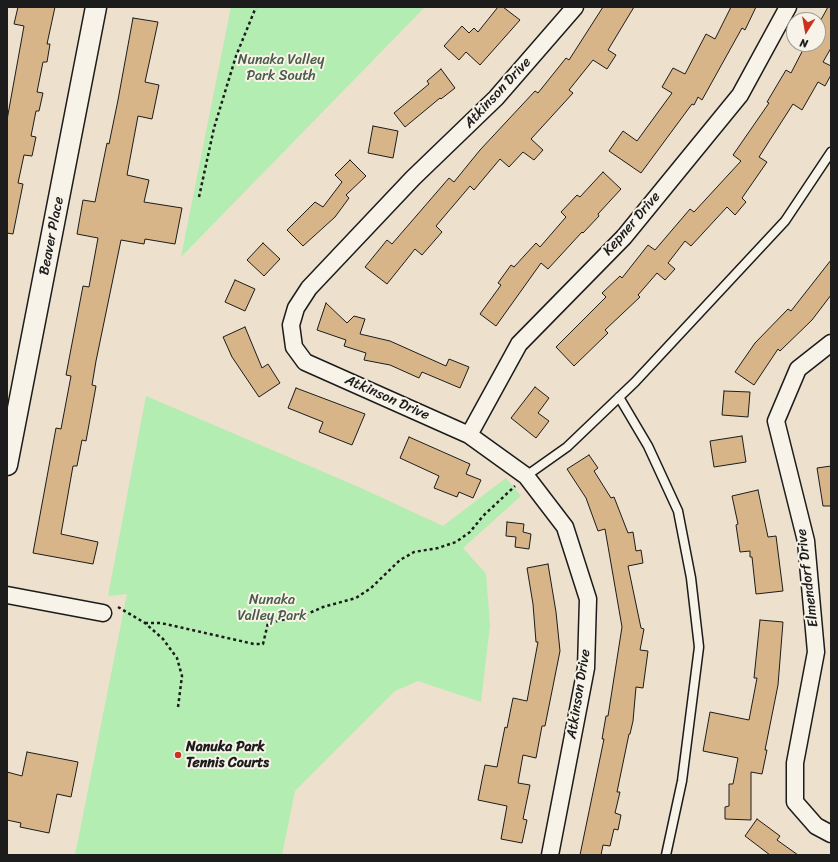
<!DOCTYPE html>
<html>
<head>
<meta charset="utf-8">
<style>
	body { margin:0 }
	#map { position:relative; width:838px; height:862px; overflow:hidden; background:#ede0cc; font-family:Sriracha,sans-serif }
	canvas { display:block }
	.frame { position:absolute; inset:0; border:8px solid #1c1c1c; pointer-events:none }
	.north { position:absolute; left:786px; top:12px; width:40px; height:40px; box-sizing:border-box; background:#f7f3e8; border:1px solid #9f9d96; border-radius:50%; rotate:191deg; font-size:11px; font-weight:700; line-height:16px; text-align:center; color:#1c1c1c }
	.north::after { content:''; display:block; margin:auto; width:14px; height:18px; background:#c8321e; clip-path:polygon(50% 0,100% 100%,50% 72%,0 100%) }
</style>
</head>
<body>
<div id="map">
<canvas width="838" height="862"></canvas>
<div class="frame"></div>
<div class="north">N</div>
</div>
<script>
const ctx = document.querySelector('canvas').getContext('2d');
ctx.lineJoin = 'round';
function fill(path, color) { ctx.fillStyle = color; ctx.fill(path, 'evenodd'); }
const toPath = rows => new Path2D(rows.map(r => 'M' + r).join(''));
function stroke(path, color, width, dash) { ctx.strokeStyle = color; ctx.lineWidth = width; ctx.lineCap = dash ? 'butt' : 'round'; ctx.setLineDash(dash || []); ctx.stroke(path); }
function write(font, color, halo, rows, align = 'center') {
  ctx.font = font + ' Sriracha,sans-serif'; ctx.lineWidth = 4; ctx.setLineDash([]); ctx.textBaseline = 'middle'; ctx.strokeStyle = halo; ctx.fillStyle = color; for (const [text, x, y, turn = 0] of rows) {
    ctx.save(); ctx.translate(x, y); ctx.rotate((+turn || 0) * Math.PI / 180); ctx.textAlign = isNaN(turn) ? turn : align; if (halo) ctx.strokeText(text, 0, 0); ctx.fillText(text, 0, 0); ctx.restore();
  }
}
fill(toPath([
	[231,7,425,7,181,257],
	[146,396,361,488,443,526,506,478,521,496,463,548,486,574,490,625,481,702,418,681,395,691,295,791,282,855,75,855,127,594,108,596]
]), '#b3edb1');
const building = toPath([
	[18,7,55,7,47,44,50,44,47,62,43,62,37,92,43,93,39,111,36,111,31,136,36,137,32,156,24,155,18,183,23,184,13,234,7,233,7,120,24,26,14,24,18,7],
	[498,7,503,7,520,20,480,65,466,52,459,60,444,46,462,26,469,33,474,28,478,32,498,7],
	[603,7,634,7,608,50,616,55,607,69,593,60,569,90,573,93,531,139,543,150,534,160,523,152,509,167,500,159,474,190,470,186,436,226,442,232,422,255,415,249,387,284,365,267,387,240,392,244,449,178,454,182,480,150,535,91,538,93,566,58,569,60,603,7],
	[731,7,756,7,745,30,742,28,702,100,698,97,694,105,692,104,641,173,609,151,623,131,637,141,672,93,662,87,673,68,685,74,706,34,715,39,731,7],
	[828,7,831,7,831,48,823,62,831,66,831,75,825,86,818,82,802,110,793,104,759,157,767,162,742,198,746,202,735,215,727,207,691,246,685,241,668,263,675,269,665,280,657,273,638,295,640,297,605,330,608,333,574,366,556,347,606,297,602,293,620,276,622,278,648,245,655,250,690,209,694,212,741,161,733,155,769,103,767,102,786,70,791,73,806,44,818,44,818,25,828,7],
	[133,18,158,22,145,82,159,85,152,119,138,116,127,175,149,180,144,202,182,208,175,244,145,239,144,244,121,240,96,361,92,385,96,386,86,441,82,440,77,466,73,466,61,534,98,542,93,564,33,553,56,428,61,429,71,376,66,375,83,286,89,287,98,238,77,234,83,200,95,202,107,143,109,144,118,100,133,18],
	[441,69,455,88,441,99,440,98,405,127,394,113,429,84,427,81,441,69],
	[373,126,398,131,393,158,368,153,373,126],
	[350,160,366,176,346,195,349,198,335,217,303,246,287,230,315,202,323,207,342,182,335,175,350,160],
	[603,172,621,189,598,214,599,216,583,233,582,232,548,269,541,263,496,326,480,314,501,285,498,283,511,265,514,267,536,243,540,247,566,217,561,212,577,195,580,197,603,172],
	[263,243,280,259,264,276,247,260,263,243],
	[831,260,831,295,812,320,780,351,778,349,754,385,735,372,755,343,788,309,791,311,831,260],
	[235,280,255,289,245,311,225,302,235,280],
	[326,303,347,323,354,316,365,319,360,334,390,341,446,366,449,359,469,367,460,388,422,372,419,378,390,365,364,360,366,353,344,346,346,340,317,330,326,303],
	[245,327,262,368,268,364,280,383,259,397,232,357,223,337,245,327],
	[535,387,549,398,538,413,549,421,536,438,511,418,535,387],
	[296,388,365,414,352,445,319,432,323,422,288,408,296,388],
	[724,391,750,392,748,417,722,415,724,391],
	[742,436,746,462,714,467,710,441,742,436],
	[409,437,470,464,466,474,481,480,473,498,459,492,457,497,434,488,439,476,400,458,409,437],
	[589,455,598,468,594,471,611,498,614,497,628,533,633,532,636,551,641,550,643,563,628,566,641,628,644,629,640,650,648,651,643,688,636,687,633,721,630,734,629,734,617,792,620,792,615,813,621,815,618,830,614,829,610,846,603,845,601,855,580,855,604,739,602,739,606,716,608,716,622,627,605,529,598,531,586,498,567,469,589,455],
	[831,466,831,506,823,506,817,468,831,466],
	[758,490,768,537,776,536,783,591,756,594,752,557,750,557,750,551,740,552,736,525,738,524,732,496,758,490],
	[507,522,524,524,523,532,531,534,529,549,515,547,516,537,506,536,507,522],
	[548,564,556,612,560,651,545,726,542,726,536,758,523,755,518,783,530,785,523,819,527,820,522,843,501,839,507,806,478,800,485,765,497,767,505,727,507,728,513,698,527,701,538,642,536,642,533,604,527,568,548,564],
	[760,620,783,622,778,685,765,750,767,750,762,774,751,772,751,820,725,819,725,807,729,806,729,784,733,784,738,758,703,751,710,712,749,720,757,678,754,678,760,620],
	[27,752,78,762,71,797,57,794,49,833,20,827,21,823,7,820,7,772,22,776,27,752],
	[757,819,780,836,777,840,798,855,770,855,745,836,757,819]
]);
fill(building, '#d7b589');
stroke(building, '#1c1c1c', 1);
const service = toPath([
	[619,397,648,446,678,511,691,578,699,647,682,781,666,855],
	[526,476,567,447,635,382,785,221,831,152]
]);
const minor = toPath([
	[831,343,798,369,776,421,806,541,816,652,795,763,795,802,816,826,831,834],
	[469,435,519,344,624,237,740,95,788,7],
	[7,595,103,613],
	[550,855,586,668,588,599,565,527,526,476,469,435,305,362,294,347,291,325,296,308,309,288,413,178,496,98,575,7]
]);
const tertiary = toPath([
	[7,465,96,7]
]);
stroke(service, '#1c1c1c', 11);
stroke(minor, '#1c1c1c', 19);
stroke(tertiary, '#1c1c1c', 23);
stroke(toPath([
	[199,197,214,128,236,56,256,7],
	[118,607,145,623,163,639,177,658,182,676,178,707],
	[145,623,161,623,254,644,263,644,268,623,305,615,323,607,356,598,371,588,400,560,414,552,438,548,456,542,470,532,483,516,515,486]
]), '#1c1c1c', 2.5, [3, 3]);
stroke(service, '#f7f3e8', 8);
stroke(minor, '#f7f3e8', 16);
stroke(tertiary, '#f7f3e8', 20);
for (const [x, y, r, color] of [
	[178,755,4,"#c8321e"]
]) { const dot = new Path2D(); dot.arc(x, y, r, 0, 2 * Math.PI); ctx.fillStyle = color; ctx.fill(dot); stroke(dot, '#f7f3e8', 1.5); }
write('14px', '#495b49', '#f7f3e8', [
	["Nunaka Valley",281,60],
	["Park South",281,76],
	["Nunaka",272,600],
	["Valley Park",272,616]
]);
write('14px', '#1c1c1c', '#f7f3e8', [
	["Atkinson Drive",498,93,-47],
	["Kepner Drive",632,224,-49],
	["Beaver Place",52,236,-79],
	["Atkinson Drive",387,398,24],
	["Elmendorf Drive",808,578,-97],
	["Atkinson Drive",579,694,-81]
]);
write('bold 14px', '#1c1c1c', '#f7f3e8', [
	["Nanuka Park",186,747],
	["Tennis Courts",186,763]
], 'left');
</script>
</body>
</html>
